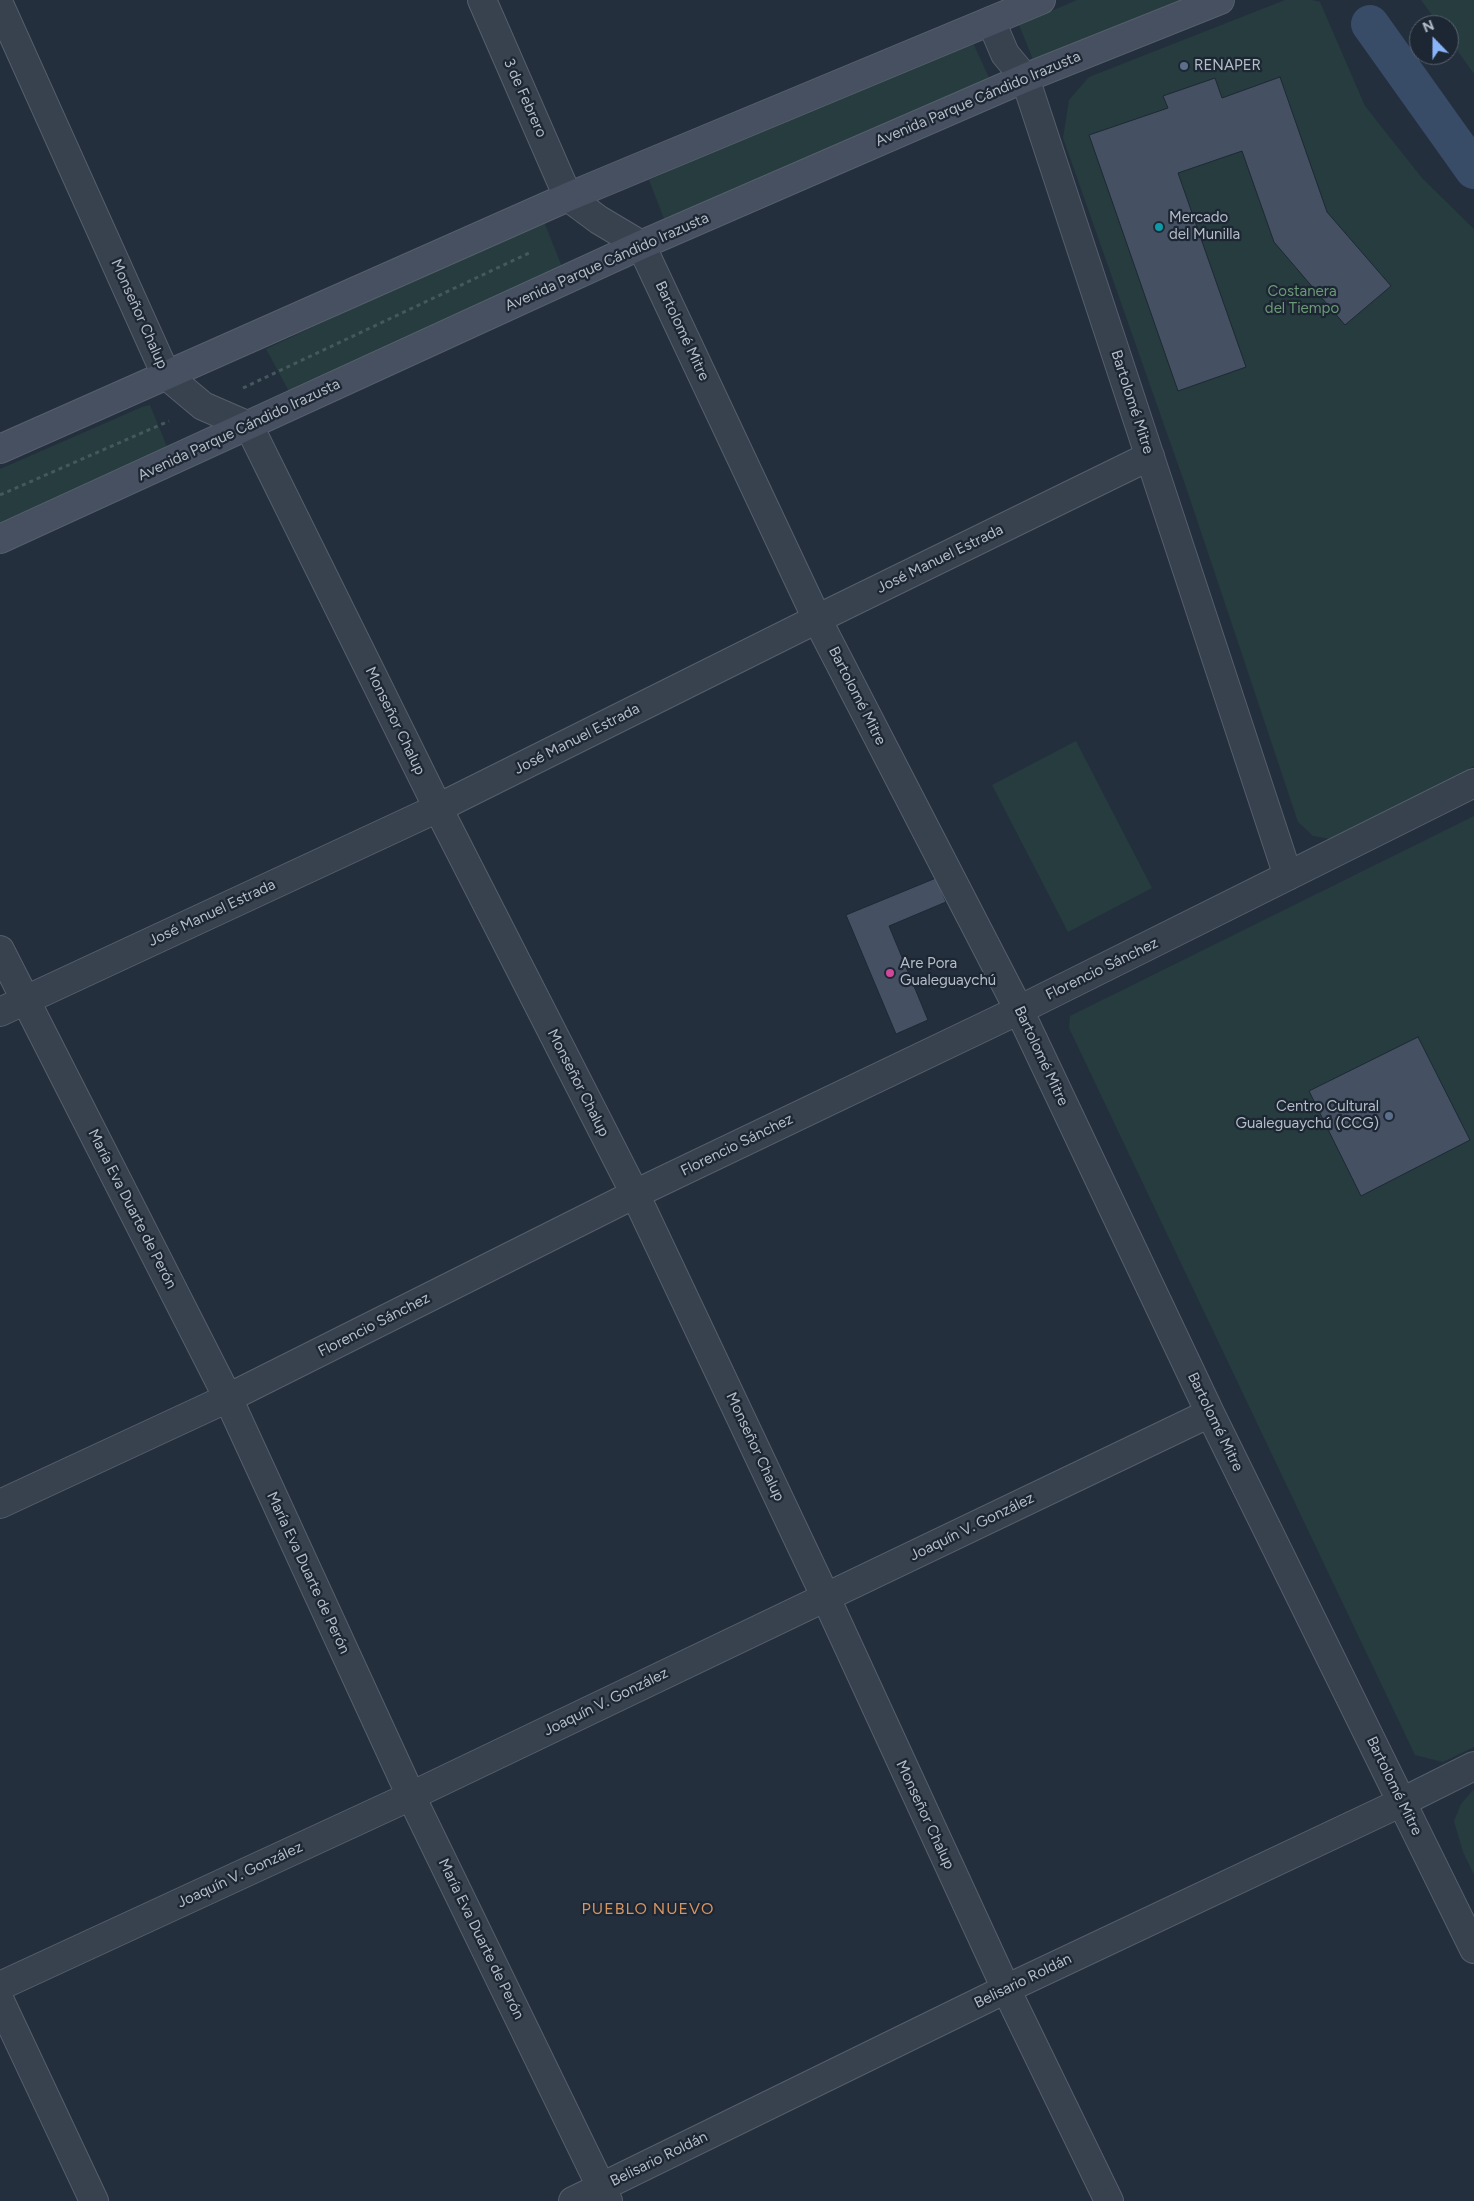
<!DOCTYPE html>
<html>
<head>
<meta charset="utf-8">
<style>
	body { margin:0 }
	#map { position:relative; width:1474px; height:2201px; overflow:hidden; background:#242f3e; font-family:Figtree,sans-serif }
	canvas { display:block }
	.north { position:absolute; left:1409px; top:15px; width:50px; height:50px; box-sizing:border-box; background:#1d2633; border:1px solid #59626f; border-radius:50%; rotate:338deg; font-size:14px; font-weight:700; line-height:20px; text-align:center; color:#b4bcc9 }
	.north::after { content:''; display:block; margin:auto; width:18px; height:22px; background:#8ab4f8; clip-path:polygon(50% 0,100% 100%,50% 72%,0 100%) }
</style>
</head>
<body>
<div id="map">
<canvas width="1474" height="2201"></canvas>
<div class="north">N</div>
</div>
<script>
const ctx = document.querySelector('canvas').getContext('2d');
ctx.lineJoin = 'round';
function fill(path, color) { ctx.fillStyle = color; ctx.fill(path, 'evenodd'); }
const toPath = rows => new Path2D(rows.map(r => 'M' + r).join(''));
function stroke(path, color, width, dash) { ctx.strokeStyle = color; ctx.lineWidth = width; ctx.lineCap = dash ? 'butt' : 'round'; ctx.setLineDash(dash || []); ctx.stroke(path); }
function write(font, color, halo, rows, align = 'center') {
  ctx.font = font + ' Figtree,sans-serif'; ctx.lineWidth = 4.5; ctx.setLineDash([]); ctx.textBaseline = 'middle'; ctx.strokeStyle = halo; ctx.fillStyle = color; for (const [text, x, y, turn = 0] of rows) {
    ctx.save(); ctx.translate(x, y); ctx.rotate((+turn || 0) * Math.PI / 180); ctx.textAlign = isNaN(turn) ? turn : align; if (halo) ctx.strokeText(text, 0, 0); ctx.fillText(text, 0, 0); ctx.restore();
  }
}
fill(toPath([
	[1077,0,1188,0,1036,67,1019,25],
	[1285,0,1312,0,1320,2,1365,106,1422,178,1474,229,1474,766,1331,839,1313,836,1298,822,1188,493,1063,138,1069,100,1089,77],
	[1421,0,1474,0,1474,74,1449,39,1449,25,1439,25],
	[973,43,992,84,668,229,649,180,768,126],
	[543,219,564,272,292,397,266,349],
	[150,405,170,454,0,531,0,469,142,407],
	[1076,741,1152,888,1068,932,992,785],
	[1474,816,1474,1747,1443,1762,1415,1755,1069,1028,1070,1016],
	[1474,1789,1474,1875,1463,1852,1454,1821,1461,1804]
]), '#263c3f');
stroke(toPath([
	[1370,24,1474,170]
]), '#394c67', 38);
const building = toPath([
	[1280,77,1327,212,1391,286,1345,325,1274,242,1242,151,1178,173,1246,367,1178,391,1089,135,1168,108,1163,96,1215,78,1222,98,1280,77],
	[936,878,946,902,889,926,928,1020,896,1034,846,915,936,878],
	[1418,1037,1470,1140,1361,1196,1309,1091,1418,1037]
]);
fill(building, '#455162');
stroke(building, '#1f2835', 1);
const minor = toPath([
	[482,0,568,197,599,220,641,245,817,619,1019,1010,1210,1413,1474,1949],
	[0,6,166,375,203,406,249,426,438,808,635,1194,826,1598,1006,1989,1109,2201],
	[991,21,1005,54,1025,78,1288,876],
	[0,950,228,1398,411,1796,608,2201],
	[0,1012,438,808,817,619,1150,456],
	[0,1504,228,1398,635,1194,1019,1010,1474,783],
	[0,1986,411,1796,1210,1413],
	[0,2001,94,2201],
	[573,2201,1006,1989,1402,1802,1474,1766]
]);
const secondary = toPath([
	[0,449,568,197,1041,0],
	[0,539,641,245,1025,78,1220,0]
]);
stroke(minor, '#565f6c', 30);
stroke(secondary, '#565f6c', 30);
stroke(toPath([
	[243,388,529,253],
	[0,495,169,421]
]), '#44595c', 3, [4, 4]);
stroke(minor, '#38414e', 28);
stroke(secondary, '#465061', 28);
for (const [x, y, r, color] of [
	[1184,66,5,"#5c6f8a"],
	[1159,227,5,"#0f9aa8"],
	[890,973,5,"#d1479c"],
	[1389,1116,5,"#5c6f8a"]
]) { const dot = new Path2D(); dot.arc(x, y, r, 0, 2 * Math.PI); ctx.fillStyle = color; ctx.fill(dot); stroke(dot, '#1d2633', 2); }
write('15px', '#b4bcc9', '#1d2633', [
	["RENAPER",1194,66],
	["Mercado",1169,218],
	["del Munilla",1169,235],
	["Are Pora",900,964],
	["Gualeguaychú",900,981],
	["Centro Cultural",1379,1107,"right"],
	["Gualeguaychú (CCG)",1379,1124,"right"]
], 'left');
write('15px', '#b4bcc9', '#1d2633', [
	["3 de Febrero",525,98,66],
	["Avenida Parque Cándido Irazusta",978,99,-23],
	["Avenida Parque Cándido Irazusta",607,262,-24],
	["Monseñor Chalup",139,314,66],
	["Bartolomé Mitre",682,331,65],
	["Bartolomé Mitre",1132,402,72],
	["Avenida Parque Cándido Irazusta",239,430,-25],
	["José Manuel Estrada",940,559,-26],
	["Bartolomé Mitre",857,696,63],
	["Monseñor Chalup",395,721,64],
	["José Manuel Estrada",577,739,-27],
	["José Manuel Estrada",212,913,-25],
	["Florencio Sánchez",1102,969,-26],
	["Bartolomé Mitre",1041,1056,65],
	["Monseñor Chalup",578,1083,63],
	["Florencio Sánchez",737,1145,-26],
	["María Eva Duarte de Perón",132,1209,63],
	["Florencio Sánchez",374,1325,-27],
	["Bartolomé Mitre",1215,1422,64],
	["Monseñor Chalup",755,1447,65],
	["Joaquín V. González",972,1527,-26],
	["María Eva Duarte de Perón",308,1573,65],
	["Joaquín V. González",606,1702,-26],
	["Bartolomé Mitre",1394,1786,64],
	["Monseñor Chalup",925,1815,65],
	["Joaquín V. González",240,1875,-25],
	["María Eva Duarte de Perón",481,1939,64],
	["Belisario Roldán",1023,1981,-26],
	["Belisario Roldán",659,2159,-26]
]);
write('15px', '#6b9a76', '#1d2633', [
	["Costanera",1302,292],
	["del Tiempo",1302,309]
]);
ctx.letterSpacing = '1px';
write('16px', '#d59563', '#1d2633', [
	["PUEBLO NUEVO",648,1909]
]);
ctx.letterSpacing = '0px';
</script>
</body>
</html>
